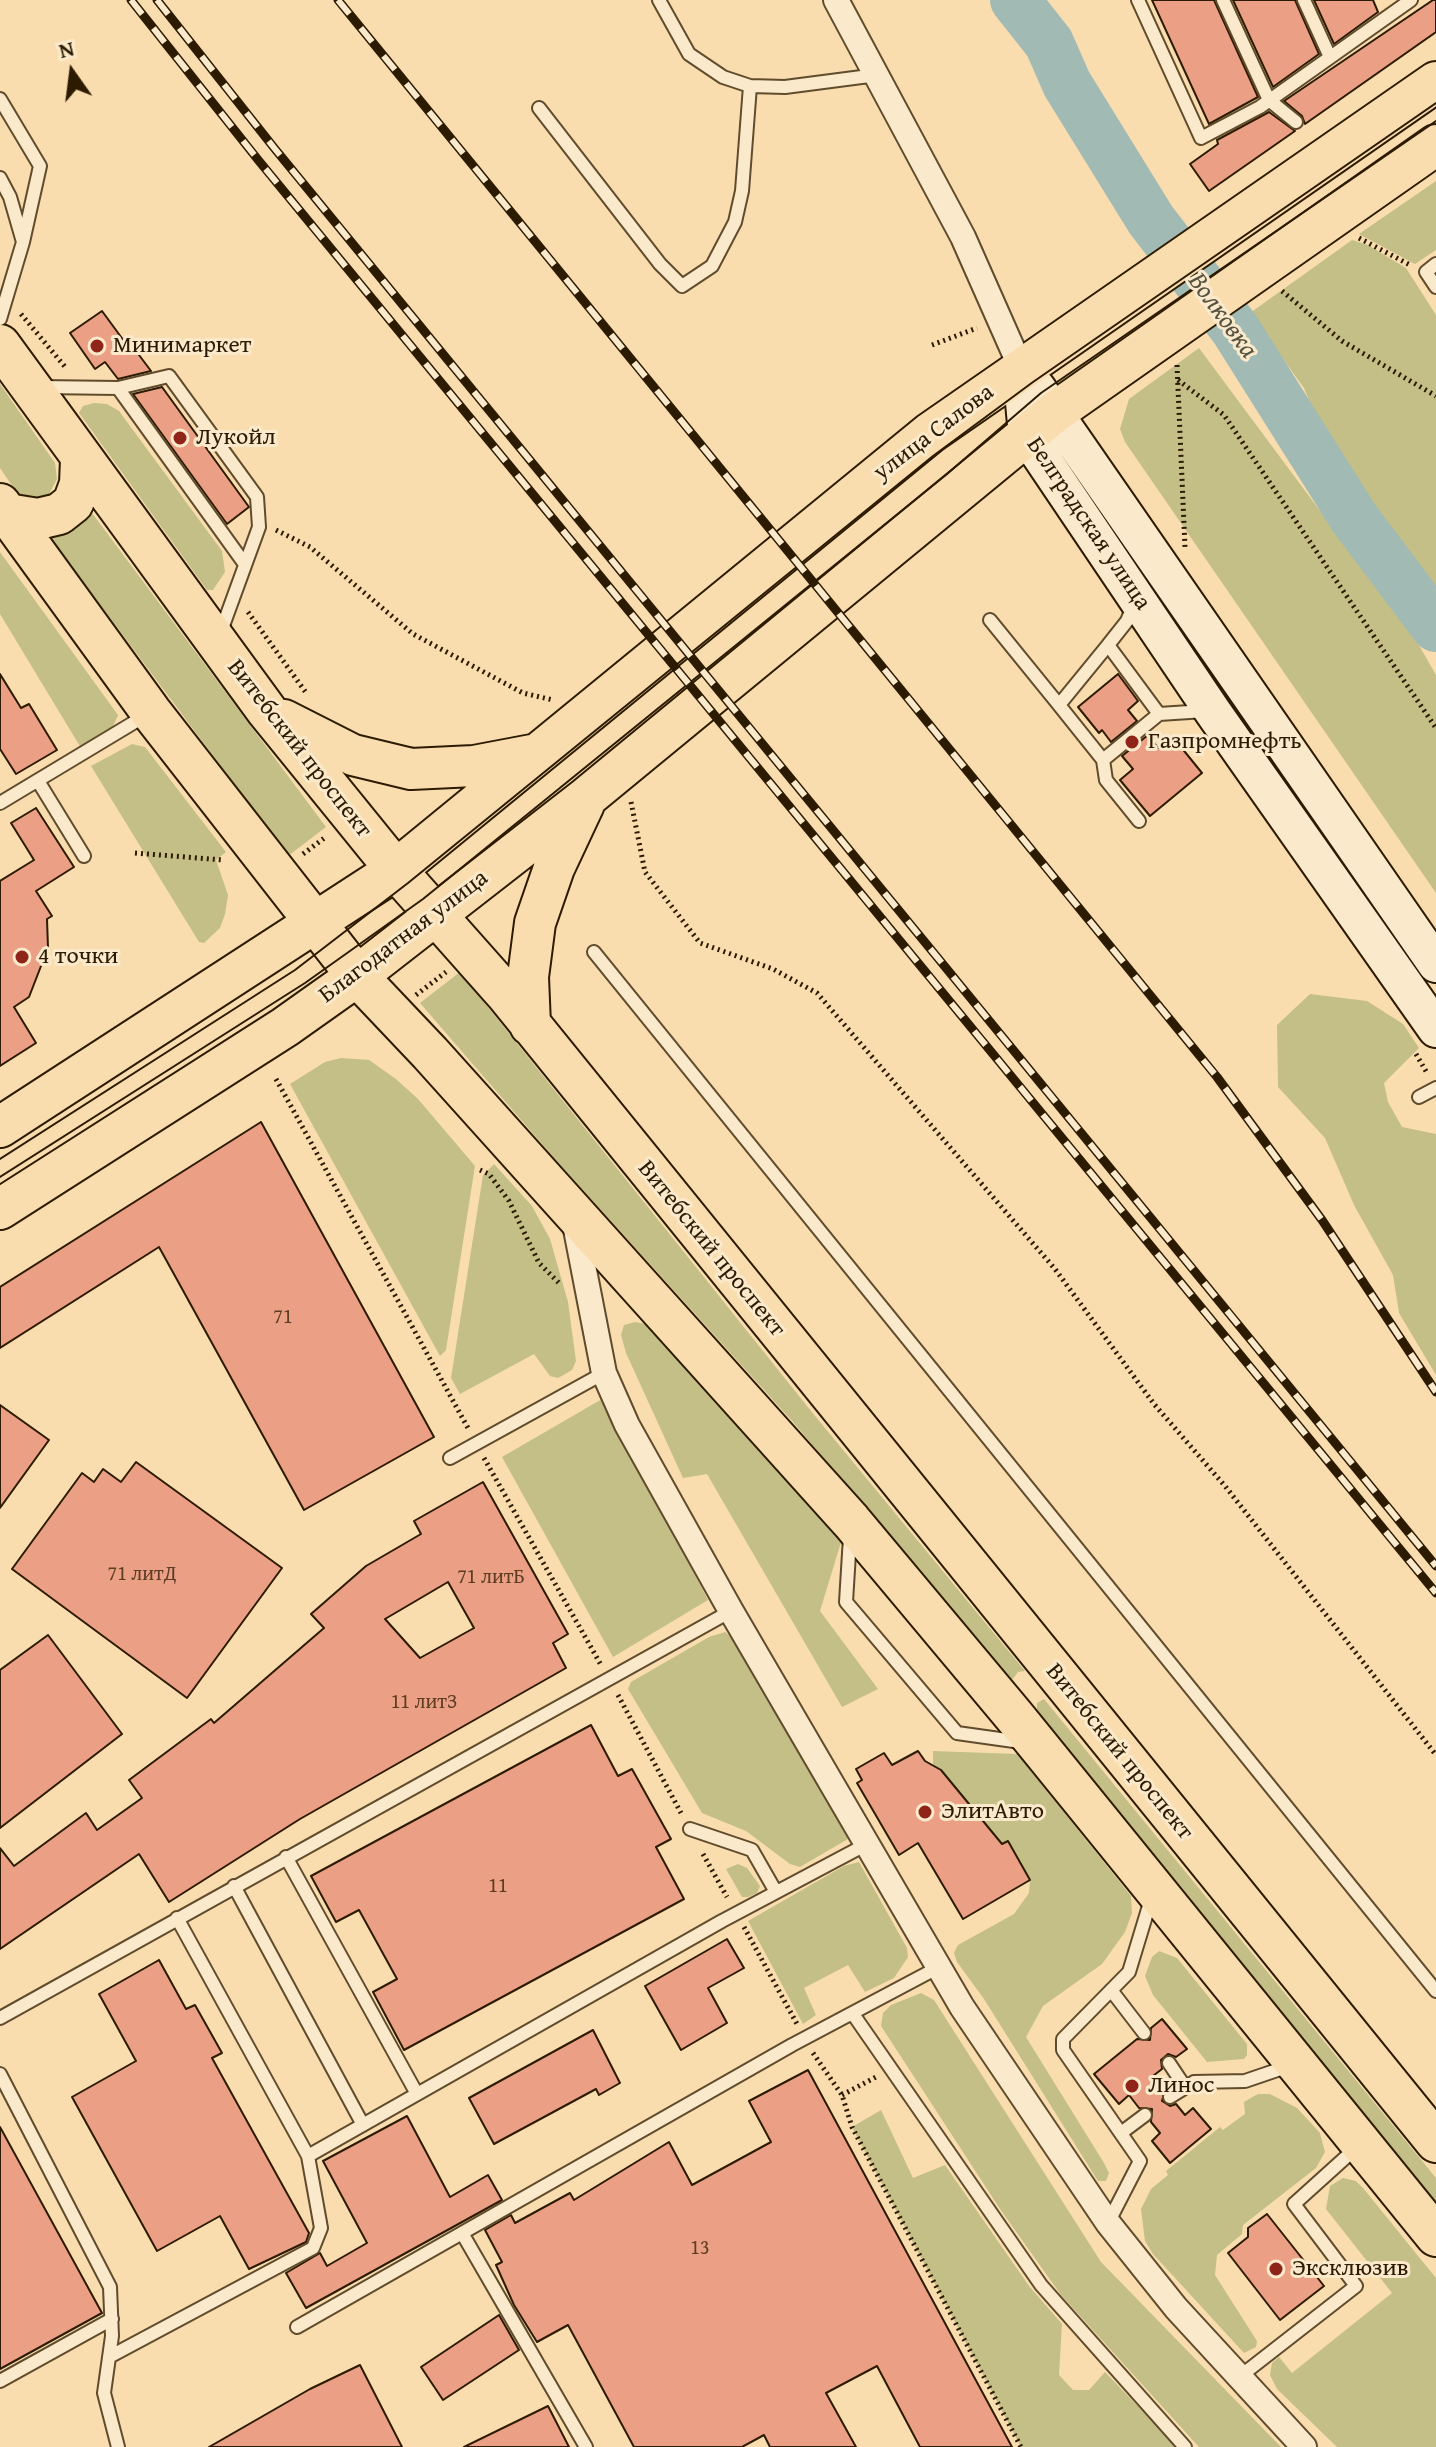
<!DOCTYPE html>
<html>
<head>
<meta charset="utf-8">
<style>
	body { margin:0 }
	#map { position:relative; width:1436px; height:2447px; overflow:hidden; background:#f9ddaf; font-family:"Gentium Book Plus",serif }
	canvas { display:block }
	.north { position:absolute; left:32px; top:32px; width:80px; height:80px; -webkit-text-stroke:6px #fbe9cb; paint-order:stroke; rotate:346deg; font-size:22px; font-weight:700; line-height:32px; text-align:center; color:#2d1b01 }
	.north::after { content:''; display:block; margin:auto; width:28px; height:36px; background:#2d1b01; clip-path:polygon(50% 0,100% 100%,50% 72%,0 100%) }
</style>
</head>
<body>
<div id="map">
<canvas width="1436" height="2447"></canvas>
<div class="north">N</div>
</div>
<script>
const ctx = document.querySelector('canvas').getContext('2d');
ctx.lineJoin = 'round';
function fill(path, color) { ctx.fillStyle = color; ctx.fill(path, 'evenodd'); }
const toPath = rows => new Path2D(rows.map(r => 'M' + r).join(''));
function stroke(path, color, width, dash) { ctx.strokeStyle = color; ctx.lineWidth = width; ctx.lineCap = dash ? 'butt' : 'round'; ctx.setLineDash(dash || []); ctx.stroke(path); }
function write(font, color, halo, rows, align = 'center') {
  ctx.font = font + ' "Gentium Book Plus",serif'; ctx.lineWidth = 6; ctx.setLineDash([]); ctx.textBaseline = 'middle'; ctx.strokeStyle = halo; ctx.fillStyle = color; for (const [text, x, y, turn = 0] of rows) {
    ctx.save(); ctx.translate(x, y); ctx.rotate((+turn || 0) * Math.PI / 180); ctx.textAlign = isNaN(turn) ? turn : align; if (halo) ctx.strokeText(text, 0, 0); ctx.fillText(text, 0, 0); ctx.restore();
  }
}
fill(toPath([
	[1436,181,1436,250,1415,264,1359,234],
	[1352,240,1368,245,1406,268,1436,315,1436,595,1388,535,1324,437,1304,388,1250,313],
	[1199,348,1416,640,1436,675,1436,893,1125,442,1120,429,1129,399],
	[0,384,55,463,57,479,49,494,38,498,19,496,0,468],
	[94,403,107,404,119,411,222,551,225,572,213,590,207,590,79,413,83,406],
	[89,509,326,827,288,856,48,535],
	[0,552,118,715,112,729,81,748,0,614],
	[132,744,145,747,226,852,216,860,228,895,225,914,220,928,204,943,199,942,91,766],
	[460,972,811,1411,1025,1671,1018,1672,1012,1680,793,1422,554,1158,420,1003],
	[1310,994,1367,1001,1403,1024,1419,1048,1384,1083,1388,1102,1402,1127,1436,1134,1436,1375,1399,1313,1393,1275,1354,1205,1325,1138,1278,1087,1277,1025],
	[341,1058,369,1060,396,1079,418,1099,475,1166,446,1350,440,1356,290,1084,325,1062],
	[494,1164,532,1206,550,1239,568,1302,576,1361,572,1370,558,1378,550,1376,534,1354,460,1394,451,1378,483,1175],
	[635,1322,646,1324,842,1539,820,1611,878,1689,842,1707,707,1474,683,1478,626,1353,621,1335,624,1325],
	[602,1399,708,1600,613,1657,502,1457],
	[725,1632,733,1639,848,1839,800,1867,790,1864,746,1831,702,1813,628,1689,631,1682,709,1637],
	[1044,1699,1436,2178,1436,2202,1037,1711,1037,1703],
	[933,1751,1017,1754,1131,1896,1132,1913,1125,1932,1102,1964,1043,2006,1026,2037,1104,2163,1109,2173,1106,2181,1098,2181,984,1999,957,1962,954,1953,958,1945,1014,1914,1029,1893,1030,1880,1008,1841,1002,1844,933,1764],
	[859,1862,907,1948,908,1957,894,1978,865,1992,848,1965,804,1988,816,2015,803,2024,748,1921,844,1866],
	[738,1864,747,1868,760,1886,757,1893,748,1897,742,1897,726,1869],
	[1159,1951,1177,1958,1247,2044,1247,2055,1244,2059,1207,2062,1153,1995,1145,1976,1152,1957],
	[921,1993,934,2000,1101,2262,1281,2447,1199,2447,1061,2295,1000,2209,881,2026,883,2013,891,2005],
	[1258,2094,1270,2094,1297,2108,1320,2133,1325,2152,1316,2168,1243,2225,1242,2234,1217,2255,1215,2275,1257,2341,1256,2347,1244,2353,1153,2254,1145,2241,1141,2209,1151,2189,1168,2175,1166,2171,1220,2127,1223,2130,1245,2114,1244,2102],
	[881,2110,913,2178,945,2165,1029,2286,1062,2324,1059,2375,1073,2390,1089,2390,1105,2372,1177,2447,1021,2447,852,2127],
	[1343,2178,1356,2181,1363,2188,1436,2278,1436,2447,1337,2447,1277,2389,1270,2375,1272,2363,1279,2357,1292,2373,1392,2293,1326,2209,1330,2186]
]), '#c3bf87');
stroke(toPath([
	[1015,0,1049,43,1067,84,1151,220,1235,329,1354,518,1436,627]
]), '#a1bab4', 50);
const building = toPath([
	[1152,0,1214,0,1258,97,1209,124,1152,0],
	[1233,0,1295,0,1319,54,1273,87,1233,0],
	[1314,0,1373,0,1378,12,1334,44,1314,0],
	[1433,0,1436,0,1436,32,1305,124,1302,116,1284,101,1433,0],
	[1269,112,1295,131,1209,191,1190,164,1218,144,1217,140,1269,112],
	[102,311,124,341,127,339,151,371,118,379,105,362,95,369,70,333,102,311],
	[162,387,249,507,227,524,133,394,162,387],
	[0,674,21,708,29,704,57,750,16,774,0,749,0,674],
	[1118,674,1138,701,1128,710,1137,721,1111,742,1102,730,1099,733,1078,707,1118,674],
	[1148,735,1158,748,1172,736,1202,773,1150,816,1120,780,1133,769,1122,756,1148,735],
	[36,808,74,867,36,891,52,916,47,919,48,948,29,997,14,1007,36,1043,0,1066,0,881,34,860,11,823,36,808],
	[261,1122,434,1437,304,1510,159,1247,0,1348,0,1287,261,1122],
	[0,1405,49,1440,0,1508,0,1405],
	[136,1462,282,1568,187,1698,12,1569,82,1473,94,1482,103,1469,121,1482,136,1462],
	[483,1482,568,1634,553,1643,566,1668,300,1819,169,1902,139,1854,0,1949,0,1848,14,1866,86,1813,97,1830,142,1798,129,1780,211,1719,214,1723,324,1628,311,1614,366,1566,421,1534,414,1521,483,1482],
	[448,1582,474,1628,420,1658,385,1619,448,1582],
	[48,1635,122,1734,0,1828,0,1670,48,1635],
	[591,1725,618,1776,632,1769,671,1839,656,1847,684,1899,404,2050,373,1992,397,1979,359,1910,336,1922,311,1876,591,1725],
	[918,1751,925,1761,941,1770,1002,1844,1008,1841,1030,1880,963,1919,918,1843,899,1855,857,1783,862,1780,856,1769,884,1753,892,1765,918,1751],
	[727,1939,744,1968,708,1988,727,2023,681,2050,645,1986,727,1939],
	[159,1960,186,2009,195,2005,222,2053,212,2058,309,2233,306,2242,249,2269,220,2216,157,2251,72,2097,136,2061,99,1994,159,1960],
	[1162,2019,1187,2049,1176,2057,1168,2054,1161,2060,1162,2069,1153,2076,1165,2090,1162,2101,1170,2106,1176,2104,1185,2115,1193,2108,1211,2129,1170,2163,1152,2141,1160,2133,1151,2122,1152,2109,1139,2108,1129,2095,1119,2104,1094,2074,1137,2039,1150,2040,1151,2028,1162,2019],
	[593,2030,620,2083,599,2095,596,2089,494,2144,469,2098,593,2030],
	[808,2070,1012,2447,920,2447,877,2366,826,2393,856,2447,770,2447,764,2435,742,2447,634,2447,568,2325,537,2342,514,2305,496,2265,502,2262,485,2230,511,2215,515,2223,570,2193,574,2200,669,2142,692,2185,771,2142,749,2101,808,2070],
	[407,2116,450,2197,488,2175,502,2200,306,2308,286,2273,320,2253,327,2266,367,2243,323,2161,407,2116],
	[0,2127,102,2313,0,2369,0,2127],
	[1267,2214,1324,2286,1280,2320,1228,2253,1248,2237,1248,2228,1267,2214],
	[499,2315,519,2350,443,2400,421,2367,499,2315],
	[360,2365,402,2447,209,2447,310,2389,360,2365],
	[548,2406,569,2447,464,2447,548,2406]
]);
fill(building, '#eba085');
stroke(building, '#2d1b01', 2);
const lane = toPath([
	[659,0,689,54,723,77,750,86,785,87,877,75],
	[1138,0,1201,138,1260,107,1411,0],
	[1223,0,1269,100,1296,122],
	[1304,0,1330,57],
	[0,99,40,166,23,242],
	[539,108,660,264,682,286,712,266,735,222,742,191,750,86],
	[0,178,10,197,23,242,0,319],
	[1436,264,1426,272,1436,287],
	[41,387,118,388,244,563],
	[118,388,169,376,257,497,259,527,220,634],
	[1134,604,1127,621,1108,645,1159,714,1205,711],
	[990,620,1059,705],
	[1108,645,1059,705,1103,760,1159,714],
	[1103,760,1106,780,1139,821],
	[38,781,84,856],
	[0,803,148,714],
	[594,952,1436,1991],
	[1419,1097,1436,1088],
	[450,1458,604,1373],
	[850,1537,846,1602,957,1733,1021,1742],
	[690,1829,752,1850,776,1892],
	[286,1857,417,2094],
	[234,1886,363,2125],
	[1111,1990,1144,2033],
	[853,2014,1041,2285,1185,2447],
	[0,2018,731,1611],
	[1169,2063,1185,2087],
	[0,2074,110,2287,112,2336,104,2393,118,2447],
	[1170,2097,1194,2082,1245,2081,1292,2065],
	[1121,2133,1145,2115],
	[308,2156,722,1921,867,1844],
	[1108,2223,1140,2161,1063,2050,1063,2039,1129,1972,1152,1896],
	[462,2233,586,2447],
	[297,2327,792,2045,939,1967],
	[109,2357,313,2248,321,2228,308,2156,177,1918],
	[1238,2378,1356,2286,1294,2204,1356,2148],
	[0,2381,112,2319]
]);
const street = toPath([
	[836,0,963,237,1021,368],
	[574,1219,604,1373,627,1425,731,1611,962,2007,1108,2223,1176,2308,1304,2447]
]);
const secondary = toPath([
	[1021,368,1027,436,1213,712,1436,1029],
	[1037,388,1436,964]
]);
const primary = toPath([
	[0,345,267,711,396,870,506,994,1436,2142],
	[0,504,151,712,357,976,430,1053,851,1521,1015,1717,1436,2236],
	[7,514,38,519,59,514,73,503,80,484,81,459],
	[284,720,353,755,411,769,474,766,532,755],
	[530,1025,528,977,535,923,554,868,584,804],
	[0,1127,396,870,930,433,1436,82],
	[0,1209,285,1027,357,976,587,797,1055,412,1436,145]
]);
stroke(lane, '#604c2c', 16);
stroke(street, '#604c2c', 28);
stroke(secondary, '#2d1b01', 40);
stroke(primary, '#2d1b01', 44);
stroke(toPath([
	[1359,238,1410,265],
	[1282,291,1342,341,1436,396],
	[21,314,66,368],
	[932,345,977,328],
	[1177,365,1185,547],
	[1178,380,1224,415,1436,728],
	[276,530,310,547,413,634,523,693,553,700],
	[248,612,307,694],
	[631,802,645,872,700,943,773,969,817,993,1055,1269,1154,1404,1225,1486,1436,1755],
	[135,853,223,860],
	[303,854,327,836],
	[416,995,446,972],
	[1416,1054,1427,1073],
	[276,1079,468,1428],
	[480,1170,489,1174,509,1201,539,1263,561,1285],
	[484,1458,601,1665],
	[618,1695,681,1813],
	[703,1854,727,1897],
	[744,1927,797,2024],
	[813,2053,842,2095,852,2127,1021,2447],
	[842,2095,876,2077]
]), '#2d1b01', 5, [2, 4]);
stroke(lane, '#fbe9cb', 12);
stroke(street, '#fbe9cb', 24);
stroke(secondary, '#fbe9cb', 36);
stroke(primary, '#f9ddaf', 40);
stroke(toPath([
	[0,1159,295,970,408,883,933,456,1033,382,1436,103],
	[0,1177,305,983,423,899,947,474,1041,393,1436,121]
]), '#2d1b01', 2);
const rail = toPath([
	[131,0,259,161,1436,1593],
	[157,0,275,149,1436,1566],
	[338,0,1217,1077,1322,1220,1436,1392]
]);
stroke(rail, '#2d1b01', 9);
stroke(rail, '#fbe9cb', 6, [18]);
for (const [x, y, r, color] of [
	[97,346,8,"#8f2418"],
	[180,438,8,"#8f2418"],
	[1132,742,8,"#8f2418"],
	[22,957,8,"#8f2418"],
	[925,1812,8,"#8f2418"],
	[1132,2086,8,"#8f2418"],
	[1276,2269,8,"#8f2418"]
]) { const dot = new Path2D(); dot.arc(x, y, r, 0, 2 * Math.PI); ctx.fillStyle = color; ctx.fill(dot); stroke(dot, '#fbe9cb', 3); }
write('20px', '#5c3c22', null, [
	["71",283,1318],
	["71 литД",142,1575],
	["71 литБ",491,1578],
	["11 литЗ",424,1703],
	["11",498,1887],
	["13",700,2249]
]);
write('24px', '#2d1b01', '#fbe9cb', [
	["Минимаркет",113,346],
	["Лукойл",196,438],
	["Газпромнефть",1148,742],
	["4 точки",38,957],
	["ЭлитАвто",941,1812],
	["Линос",1148,2086],
	["Эксклюзив",1292,2269]
], 'left');
write('24px', '#2d1b01', '#fbe9cb', [
	["улица Салова",934,433,-37],
	["Белградская улица",1088,524,56],
	["Витебский проспект",299,749,52],
	["Благодатная улица",404,937,-37],
	["Витебский проспект",711,1249,51],
	["Витебский проспект",1119,1752,51]
]);
write('italic 26px', '#565340', '#fbe9cb', [
	["Волковка",1222,316,54]
]);
</script>
</body>
</html>
